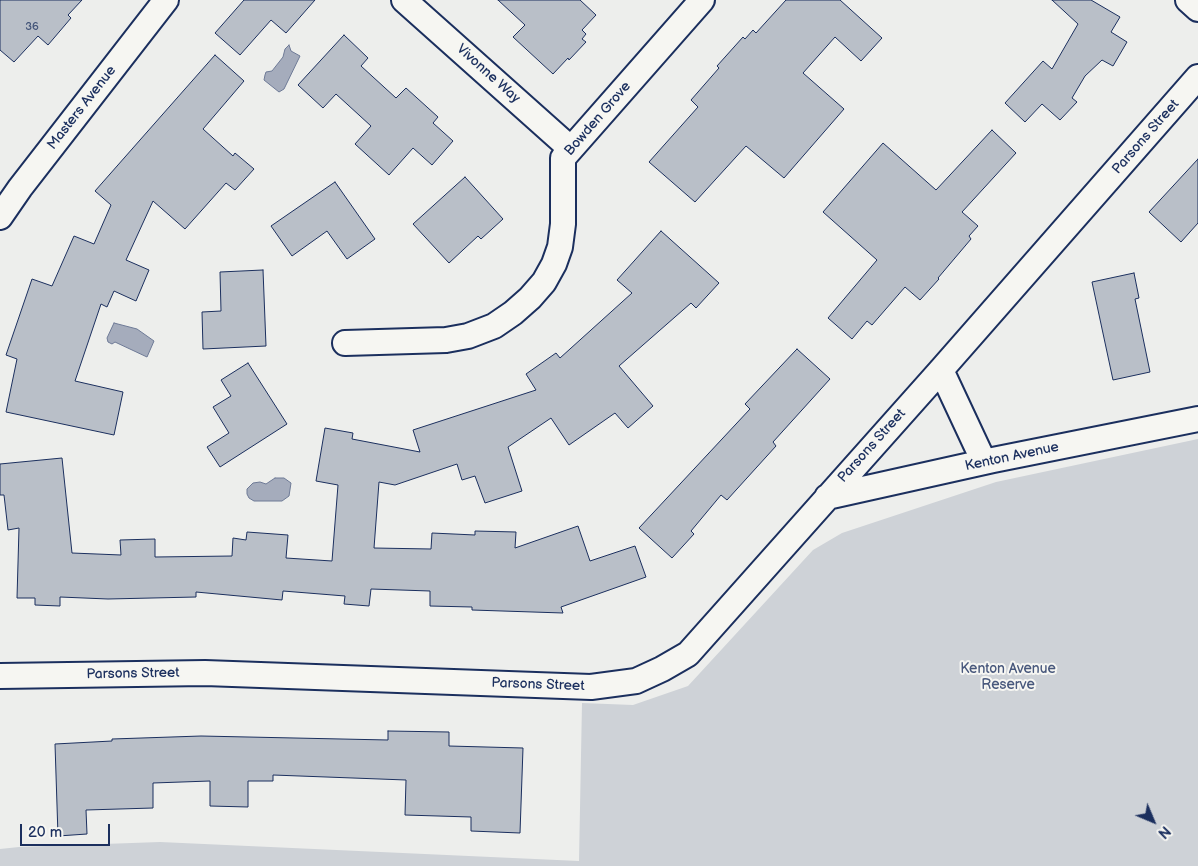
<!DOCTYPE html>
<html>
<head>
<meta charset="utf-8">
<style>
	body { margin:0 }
	#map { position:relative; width:1198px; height:866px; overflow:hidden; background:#edeeec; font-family:"Balsamiq Sans",sans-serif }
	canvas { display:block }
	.north { position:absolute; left:1128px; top:796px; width:50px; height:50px; -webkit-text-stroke:4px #f6f6f2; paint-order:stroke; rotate:135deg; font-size:14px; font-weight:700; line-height:20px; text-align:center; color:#1b2f5e }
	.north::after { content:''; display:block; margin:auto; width:18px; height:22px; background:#1b2f5e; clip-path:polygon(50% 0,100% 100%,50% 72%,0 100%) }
	.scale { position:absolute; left:20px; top:824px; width:90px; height:22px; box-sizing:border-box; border:2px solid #1b2f5e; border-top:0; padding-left:6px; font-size:15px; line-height:18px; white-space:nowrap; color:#1b2f5e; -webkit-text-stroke:4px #f6f6f2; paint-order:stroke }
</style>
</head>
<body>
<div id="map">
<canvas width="1198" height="866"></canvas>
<div class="north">N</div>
<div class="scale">20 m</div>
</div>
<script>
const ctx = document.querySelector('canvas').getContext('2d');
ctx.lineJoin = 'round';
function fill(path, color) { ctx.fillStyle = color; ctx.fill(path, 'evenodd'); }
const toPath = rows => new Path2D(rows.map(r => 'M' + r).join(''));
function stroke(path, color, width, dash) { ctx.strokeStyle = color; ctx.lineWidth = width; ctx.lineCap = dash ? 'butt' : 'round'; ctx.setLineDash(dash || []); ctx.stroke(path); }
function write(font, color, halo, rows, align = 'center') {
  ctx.font = font + ' "Balsamiq Sans",sans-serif'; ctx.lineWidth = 4; ctx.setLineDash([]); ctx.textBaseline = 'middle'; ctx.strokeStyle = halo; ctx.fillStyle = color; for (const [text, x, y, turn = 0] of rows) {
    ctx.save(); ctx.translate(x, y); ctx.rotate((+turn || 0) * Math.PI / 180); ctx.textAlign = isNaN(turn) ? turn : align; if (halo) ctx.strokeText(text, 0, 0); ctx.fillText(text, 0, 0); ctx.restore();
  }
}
fill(toPath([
	[1198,439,1198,866,0,866,0,849,19,847,160,842,579,861,582,703,633,705,688,686,813,550,842,533,996,482]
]), '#ced2d7');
const water = toPath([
	[289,45,291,51,300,56,284,89,279,92,264,80,265,75,266,72,272,71,283,57,285,49,289,45],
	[114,323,137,329,154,341,147,357,115,342,112,344,108,342,107,338,114,323],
	[275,478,284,478,291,483,289,496,282,501,254,501,249,498,247,494,247,489,253,483,260,482,266,484,275,478]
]);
fill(water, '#a5acbc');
stroke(water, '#6e7a96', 1);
const building = toPath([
	[0,0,82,0,68,15,71,18,48,45,38,36,14,62,0,50,0,0],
	[244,0,315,0,286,33,271,20,240,55,215,33,244,0],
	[498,0,580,0,596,15,582,30,586,34,582,39,586,42,569,60,568,58,553,74,513,37,525,25,498,0],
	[786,0,840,0,882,38,861,61,835,37,803,73,844,109,784,178,746,146,695,202,649,162,698,107,691,100,719,68,717,66,743,37,745,39,753,30,756,33,786,0],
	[1052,0,1091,0,1120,17,1111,32,1127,42,1113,66,1102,60,1085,76,1072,98,1077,102,1060,120,1042,104,1025,122,1005,103,1043,61,1052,69,1078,24,1052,0],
	[344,35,368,58,361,66,396,98,406,88,438,117,433,123,453,141,432,165,413,148,389,175,355,144,371,126,336,94,323,108,298,85,344,35],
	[215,55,244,81,203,129,233,156,235,153,254,169,235,190,226,183,185,229,153,201,126,260,149,270,136,301,114,291,107,307,101,304,75,381,123,392,114,435,6,412,17,359,6,355,32,279,52,286,74,236,94,244,111,205,95,191,215,55],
	[992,130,1016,153,962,212,978,226,969,236,971,239,938,278,939,279,920,300,905,287,872,325,867,321,852,339,828,318,877,260,823,212,883,143,936,190,992,130],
	[1198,159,1198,223,1181,242,1149,212,1198,159],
	[465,177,503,219,481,239,478,236,449,263,413,224,465,177],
	[335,182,375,239,347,259,327,231,292,256,271,226,335,182],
	[661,231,719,283,696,308,691,303,619,366,653,406,628,428,615,413,569,445,551,418,508,447,522,491,485,503,475,476,462,480,457,464,395,485,379,482,374,548,431,549,432,533,475,535,475,531,516,532,515,548,578,526,590,561,635,546,646,577,561,607,563,613,472,610,472,607,430,606,430,591,371,589,369,606,344,604,345,596,283,591,282,600,196,592,196,597,108,599,60,597,60,606,35,605,35,598,17,598,19,528,8,530,4,495,0,495,0,464,62,458,72,553,121,555,120,540,155,539,155,557,232,556,233,538,246,540,247,532,288,535,286,558,332,561,338,485,316,481,325,428,353,433,352,439,420,452,413,430,536,390,526,374,556,353,560,358,632,293,617,280,661,231],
	[263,270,266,346,203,349,202,312,221,311,220,272,263,270],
	[1134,273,1139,298,1135,299,1150,372,1113,380,1092,282,1134,273],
	[797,349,830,379,773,442,776,446,727,500,721,495,691,531,694,534,672,558,639,528,750,409,745,404,797,349],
	[248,363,287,424,220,467,207,447,229,433,213,407,231,396,221,380,248,363],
	[388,731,449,732,449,746,523,748,520,833,471,831,471,817,405,815,406,780,273,775,273,781,248,781,248,807,210,806,210,781,153,783,153,808,86,810,87,834,58,836,55,744,112,741,112,739,201,736,388,740,388,731]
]);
fill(building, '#b9bfc8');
stroke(building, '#1b2f5e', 1);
const minor = toPath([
	[404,0,571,149],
	[1188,0,1198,9],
	[0,217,20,188,166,0],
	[345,343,446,340,468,336,494,326,513,313,530,298,544,282,554,264,560,247,563,224,563,158,702,0],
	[941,370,984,462],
	[827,497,993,460,1198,419],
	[0,676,205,673,591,687,636,681,662,669,688,654,941,370,1198,77]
]);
stroke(minor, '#1b2f5e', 28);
stroke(minor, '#f6f6f2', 24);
write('11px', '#425378', null, [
	["36",32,27]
]);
write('14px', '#1b2f5e', '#f6f6f2', [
	["Vivonne Way",488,74,42],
	["Masters Avenue",82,108,-52],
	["Bowden Grove",598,119,-49],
	["Parsons Street",1146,137,-49],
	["Parsons Street",872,446,-48],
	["Kenton Avenue",1012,457,-12],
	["Parsons Street",133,674,-1],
	["Parsons Street",538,685,2]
]);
write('14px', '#48587c', '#f6f6f2', [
	["Kenton Avenue",1008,669],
	["Reserve",1008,685]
]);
</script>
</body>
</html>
